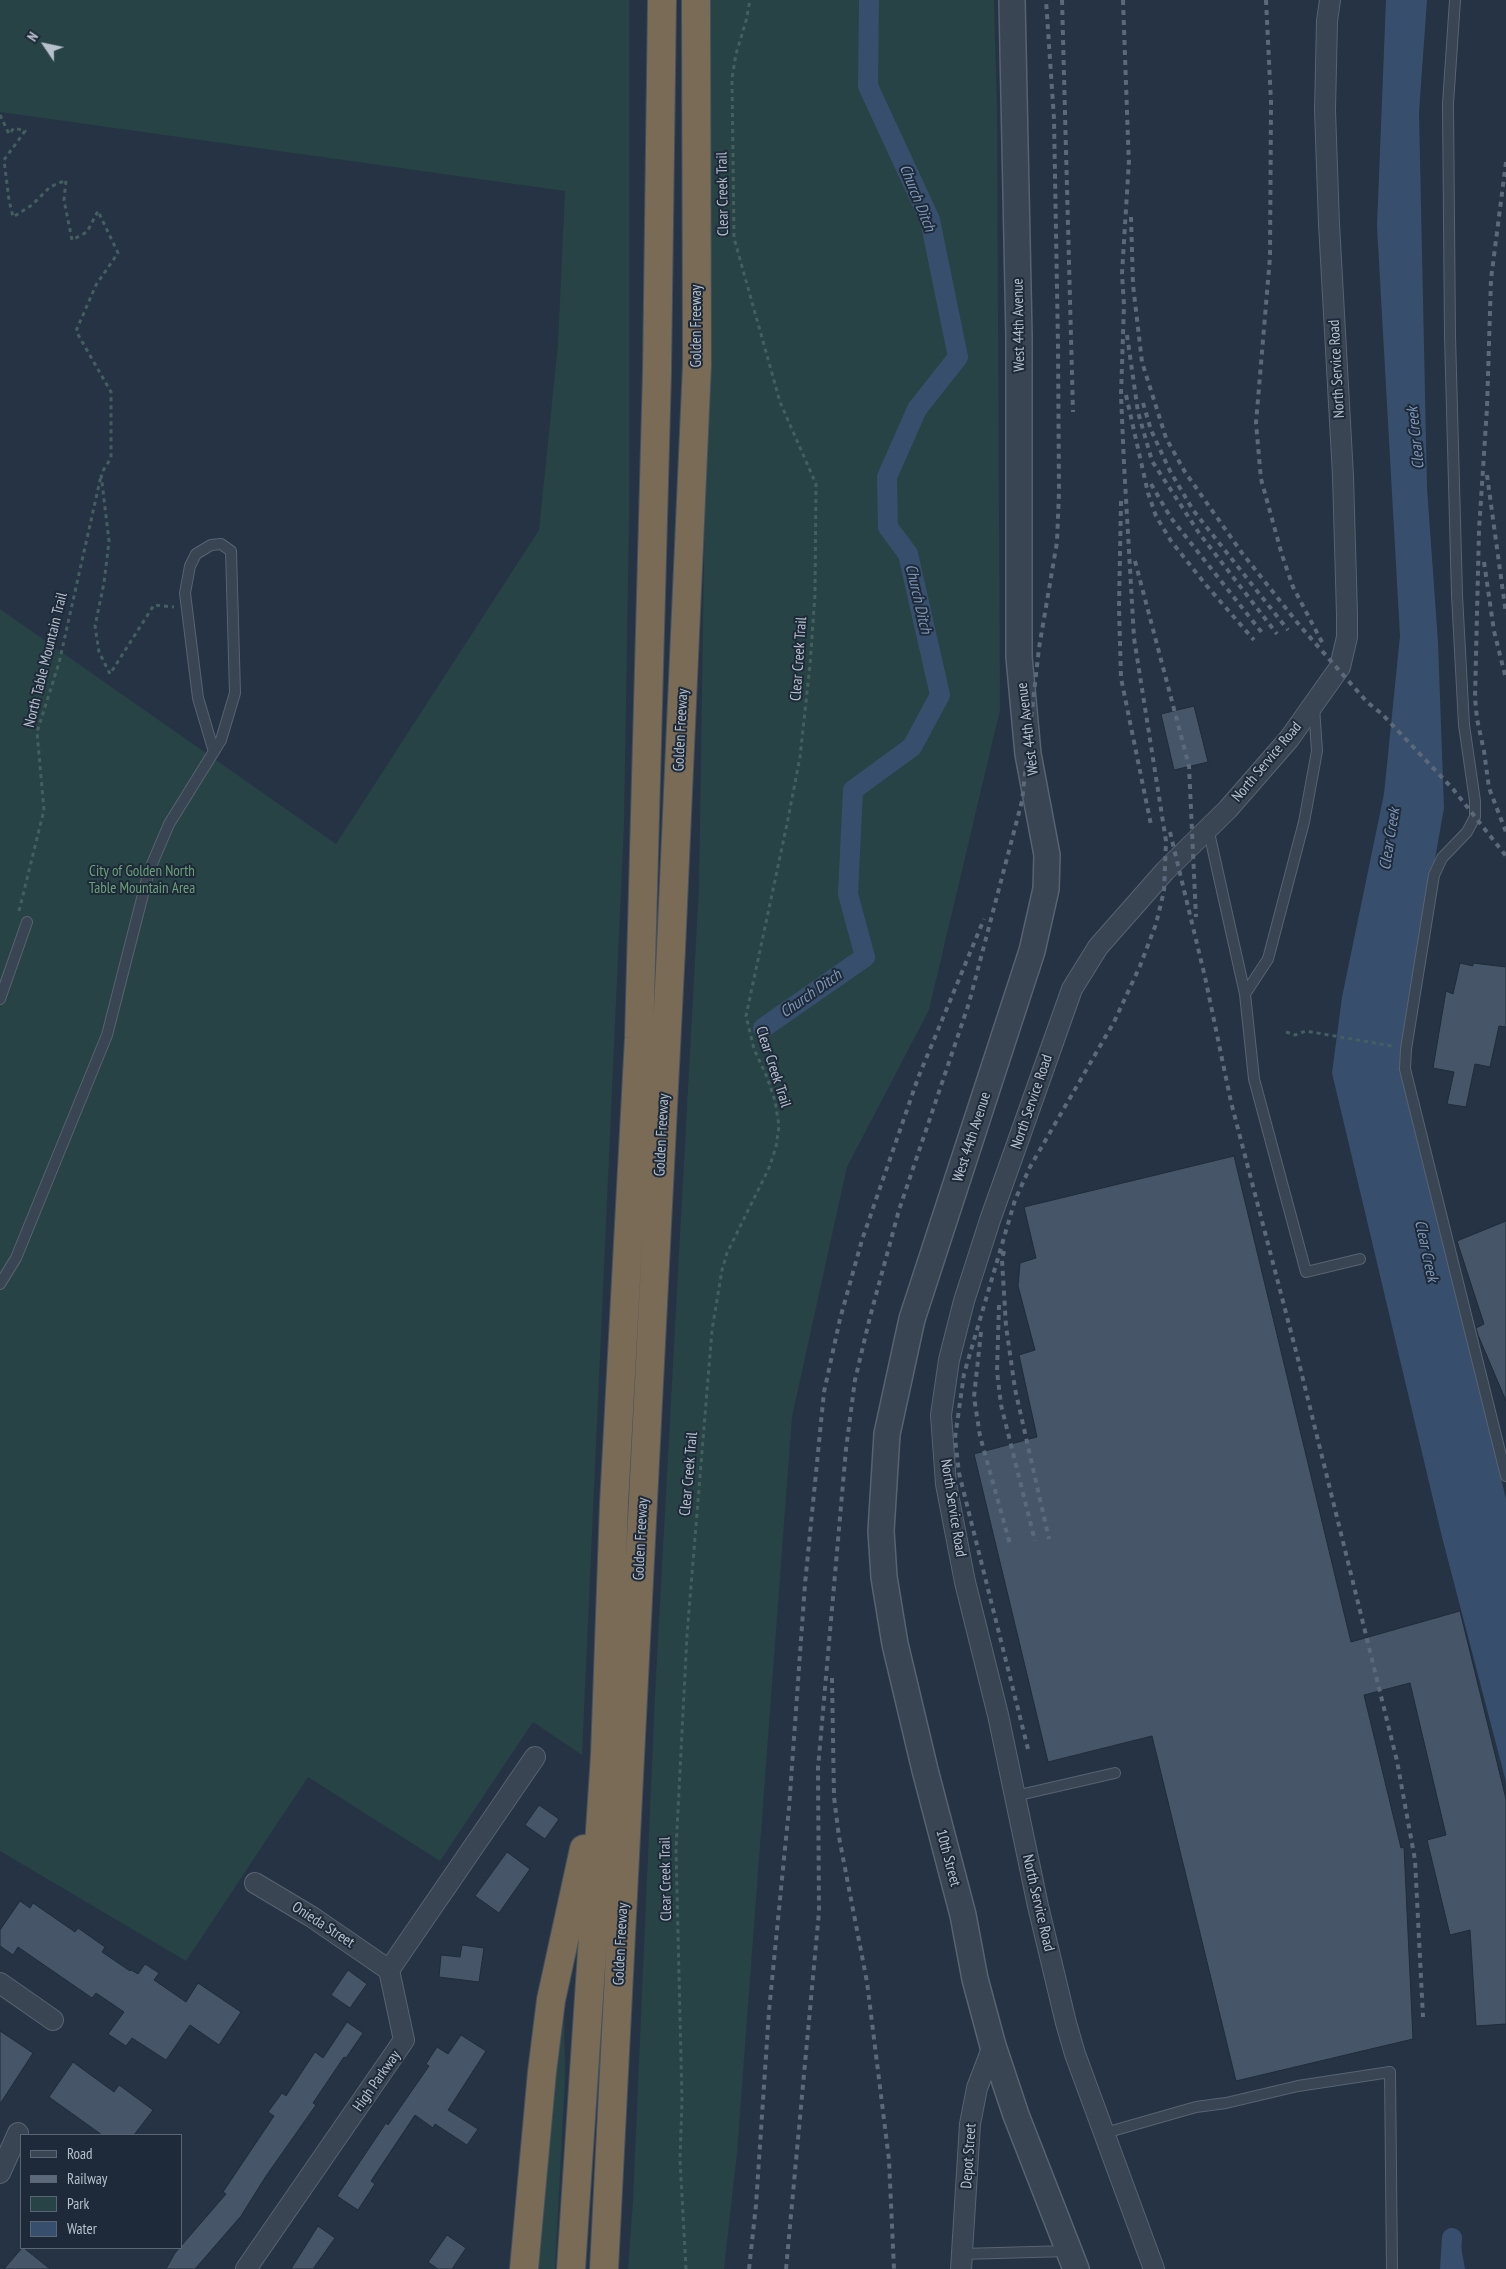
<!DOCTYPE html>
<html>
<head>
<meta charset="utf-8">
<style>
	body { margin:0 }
	#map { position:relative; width:1506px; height:2269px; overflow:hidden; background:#253344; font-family:"PT Sans Narrow",sans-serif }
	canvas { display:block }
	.legend { position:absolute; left:20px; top:2134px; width:162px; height:115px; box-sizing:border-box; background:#1e2a39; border:1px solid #5b6674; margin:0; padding:6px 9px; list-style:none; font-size:15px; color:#b7c0cd }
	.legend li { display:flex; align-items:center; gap:10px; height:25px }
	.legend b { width:25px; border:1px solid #5b6674 }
	.north { position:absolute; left:20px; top:20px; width:50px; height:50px; -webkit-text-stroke:4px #1e2a39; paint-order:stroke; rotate:304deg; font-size:14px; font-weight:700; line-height:20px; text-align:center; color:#b7c0cd }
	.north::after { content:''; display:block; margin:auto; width:18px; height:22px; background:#b7c0cd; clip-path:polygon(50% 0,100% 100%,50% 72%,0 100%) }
</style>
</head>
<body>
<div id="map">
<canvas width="1506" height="2269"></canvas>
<ul class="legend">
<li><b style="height:6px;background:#394553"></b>Road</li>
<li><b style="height:6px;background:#5b697b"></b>Railway</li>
<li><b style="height:14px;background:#274345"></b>Park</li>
<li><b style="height:14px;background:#374f6c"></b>Water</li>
</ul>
<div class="north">N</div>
</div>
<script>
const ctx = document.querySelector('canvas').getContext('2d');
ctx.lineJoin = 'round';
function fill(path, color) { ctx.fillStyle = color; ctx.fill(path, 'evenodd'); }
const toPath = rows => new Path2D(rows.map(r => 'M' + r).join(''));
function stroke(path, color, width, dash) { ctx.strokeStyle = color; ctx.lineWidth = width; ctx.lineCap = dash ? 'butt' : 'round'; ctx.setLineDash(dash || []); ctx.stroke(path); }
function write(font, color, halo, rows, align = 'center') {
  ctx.font = font + ' "PT Sans Narrow",sans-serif'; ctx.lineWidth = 4; ctx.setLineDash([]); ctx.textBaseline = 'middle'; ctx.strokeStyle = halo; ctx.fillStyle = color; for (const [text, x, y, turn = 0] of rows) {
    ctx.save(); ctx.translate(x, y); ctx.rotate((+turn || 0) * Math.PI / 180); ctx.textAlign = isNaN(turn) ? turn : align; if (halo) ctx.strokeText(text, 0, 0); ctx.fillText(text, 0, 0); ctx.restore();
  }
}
fill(toPath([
	[0,0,629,0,629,521,624,824,582,1755,533,1722,440,1861,308,1777,186,1961,0,1851,0,609,336,844,539,530,558,344,565,191,0,112],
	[701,0,994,0,997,111,1000,710,929,1010,847,1167,792,1417,737,2153,724,2269,628,2269,633,2200,655,1695,699,886,706,421],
	[564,1997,565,2079,555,2269,529,2269]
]), '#274345');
fill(toPath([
	[1386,0,1427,0,1419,112,1427,488,1438,642,1444,808,1400,1057,1506,1499,1506,1782,1442,1537,1332,1073,1342,997,1384,794,1400,636,1377,226],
	[1445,2241,1460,2241,1465,2269,1441,2269]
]), '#374f6c');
stroke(toPath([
	[763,1028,865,957,848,894,853,790,912,747,940,695,908,554,888,527,887,477,917,409,958,357,930,220,868,86,869,0],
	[1450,2269,1452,2238]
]), '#374f6c', 20);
const building = toPath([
	[1194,706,1208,762,1174,770,1161,714,1194,706],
	[1460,963,1473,966,1473,963,1506,967,1506,1027,1499,1026,1490,1067,1475,1064,1466,1107,1447,1104,1454,1072,1433,1068,1446,991,1453,994,1460,963],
	[1234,1156,1351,1642,1460,1611,1506,1799,1506,2024,1476,2026,1470,1930,1450,1935,1427,1840,1446,1835,1410,1683,1364,1695,1401,1848,1404,1847,1413,2039,1236,2081,1152,1736,1048,1762,974,1454,1037,1437,1019,1355,1035,1350,1018,1286,1020,1263,1036,1258,1024,1207,1234,1156],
	[1506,1221,1506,1401,1478,1335,1476,1328,1484,1324,1457,1241,1506,1221],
	[539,1805,559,1819,545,1839,525,1825,539,1805],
	[507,1852,530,1869,499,1913,475,1896,507,1852],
	[20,1901,30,1908,33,1903,75,1932,78,1928,105,1947,102,1952,130,1971,131,1970,138,1974,145,1964,159,1973,154,1980,186,2002,198,1983,241,2012,219,2045,190,2025,166,2060,132,2038,126,2046,108,2034,124,2012,96,1993,92,1998,18,1947,13,1955,0,1946,0,1930,20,1901],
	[462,1945,484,1948,479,1982,439,1977,441,1955,460,1957,462,1945],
	[348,1970,367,1984,350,2008,331,1995,348,1970],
	[347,2022,363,2033,346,2058,344,2057,313,2103,316,2105,266,2176,241,2216,195,2269,166,2269,175,2253,226,2194,223,2192,274,2116,268,2112,282,2093,286,2096,315,2052,323,2058,347,2022],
	[0,2031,33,2053,0,2104,0,2031],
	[461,2035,486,2051,448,2110,478,2129,467,2145,435,2124,433,2128,415,2115,371,2181,375,2184,358,2210,337,2196,386,2123,388,2125,429,2066,426,2064,437,2047,448,2054,461,2035],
	[73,2062,114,2092,119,2085,153,2110,134,2135,102,2135,49,2097,73,2062],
	[318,2226,335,2238,313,2269,291,2269,318,2226],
	[447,2235,466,2248,452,2269,438,2269,428,2262,447,2235],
	[22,2248,24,2248,50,2269,4,2269,22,2248]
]);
fill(building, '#465568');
stroke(building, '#202c3b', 1);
const service = toPath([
	[1455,0,1448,104,1450,335,1457,595,1464,725,1475,801,1475,817,1467,832,1442,858,1434,875,1406,1049,1405,1069,1506,1476],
	[1208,828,1245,994,1268,959,1304,822,1317,751,1314,707],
	[1245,994,1254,1079,1306,1272,1360,1259],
	[0,999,27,922],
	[0,1284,16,1258,107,1035,149,871,169,824,221,740,235,693,231,551,221,544,211,545,196,554,190,566,185,593,198,698,214,752],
	[1015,1796,1115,1773],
	[1105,2133,1196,2107,1226,2103,1298,2086,1390,2072,1392,2269],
	[962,2254,1068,2251]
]);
const minor = toPath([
	[255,1883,312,1917,389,1970],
	[0,1983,53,2020],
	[0,2173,18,2133],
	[246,2269,404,2040,389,1970,535,1757],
	[961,2269,970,2124,977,2088,993,2046],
	[1154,2269,1075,2054,1066,2023,1038,1906,998,1715,965,1582,946,1484,941,1415,949,1360,964,1301,990,1220,1072,989,1098,947,1165,871,1228,809,1289,739,1340,667,1347,637,1347,615,1343,476,1329,224,1325,110,1327,21,1330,0]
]);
const tertiary = toPath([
	[1012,0,1019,336,1019,657,1028,754,1047,855,1046,889,1032,951,912,1319,887,1434,881,1531,884,1577,895,1644,925,1770,963,1915,975,1979,993,2046,1016,2115,1076,2269]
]);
const motorway = toPath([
	[524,2269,542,2072,551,2000,584,1849],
	[571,2269,605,1755,614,1504,639,1038,657,372,662,0],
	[604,2269,671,949,697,365,696,0]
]);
stroke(service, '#586371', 12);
stroke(minor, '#586371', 22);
stroke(tertiary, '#586371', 28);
stroke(motorway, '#44505e', 30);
stroke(toPath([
	[0,115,9,134,14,128,25,131,4,160,9,200,13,217,32,205,50,187,66,180,64,200,72,240,87,232,98,211,118,253,96,285,76,331,111,392,111,458,101,474,109,541,104,583,95,626,99,652,110,674,154,605,174,607],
	[19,911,44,810,37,732,59,663,101,476],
	[1286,1032,1295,1035,1306,1031,1392,1046],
	[686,2269,680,2160,682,2101,676,1849,687,1635,712,1330,722,1270,727,1253,769,1168,776,1147,779,1126,775,1101,767,1077,754,1049,746,1016,787,824,800,757,810,665,815,594,816,484,780,402,734,238,732,78,736,54,746,21,750,0]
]), '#455f61', 3, [4, 4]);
stroke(service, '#394553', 10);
stroke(minor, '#394553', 20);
stroke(tertiary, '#394553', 25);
stroke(motorway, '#7a6b56', 28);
stroke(toPath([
	[1062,0,1073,412],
	[1123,0,1129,167],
	[1266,0,1271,102,1270,257,1256,423,1261,479,1282,555,1293,587,1323,644],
	[1506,162,1491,279,1487,408,1479,530,1475,698,1477,719,1484,751,1489,788,1506,832],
	[1131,217,1133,285,1142,362,1166,438,1185,472,1242,553,1300,626,1367,702,1382,714,1453,789,1506,856],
	[1127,335,1138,412,1152,461,1199,533,1277,634],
	[1126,395,1148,493,1156,516,1171,541,1206,585,1254,640],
	[1143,403,1151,430,1170,471,1193,510,1288,630],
	[1487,475,1506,614],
	[1151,484,1171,518,1263,634],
	[1121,501,1119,607,1121,678,1151,825],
	[1135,561,1189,766,1196,917],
	[1484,562,1494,631,1506,679],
	[1170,832,1205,977,1231,1102,1298,1359,1397,1761,1415,1860,1423,2017],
	[1004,1251,1002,1260,1006,1326,1015,1389,1049,1539],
	[999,1305,997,1371,1001,1405,1035,1541],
	[981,1332,974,1397,980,1436,1010,1544],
	[832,1678,834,1797,839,1837,867,1982,889,2160,894,2269],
	[1028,1749,959,1473,955,1438,964,1374,1015,1200,1030,1167,1114,1022,1140,966,1156,924,1164,891,1166,841,1134,638,1124,464,1121,395,1124,305,1122,274,1129,160],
	[749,2269,756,2205,769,2011,789,1808,805,1584,824,1392,840,1319,862,1240,918,1078,984,919],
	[786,2269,819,1912,818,1768,846,1449,855,1380,870,1317,899,1210,969,1003,1022,801,1039,648,1057,542,1059,492,1058,345,1054,119,1046,0]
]), '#5b697b', 4, [5, 5]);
write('15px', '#b7c0cd', '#1e2a39', [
	["Clear Creek Trail",723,194,-91],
	["West 44th Avenue",1019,325,-91],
	["Golden Freeway",697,326,-90],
	["North Service Road",1337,369,-93],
	["Clear Creek Trail",799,659,-86],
	["North Table Mountain Trail",46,660,-76],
	["West 44th Avenue",1028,729,-97],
	["Golden Freeway",681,730,-87],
	["North Service Road",1267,762,-50],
	["Clear Creek Trail",773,1067,72],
	["North Service Road",1032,1102,-71],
	["Golden Freeway",662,1135,-87],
	["West 44th Avenue",972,1137,-72],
	["Clear Creek Trail",689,1474,-85],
	["North Service Road",953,1508,81],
	["Golden Freeway",641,1539,-87],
	["10th Street",948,1858,75],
	["Clear Creek Trail",666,1879,-91],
	["North Service Road",1038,1903,77],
	["Onieda Street",323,1925,33],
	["Golden Freeway",621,1944,-87],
	["High Parkway",377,2081,-55],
	["Depot Street",969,2156,-86]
]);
write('15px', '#6ca076', '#1e2a39', [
	["City of Golden North",142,872],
	["Table Mountain Area",142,889]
]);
write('italic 16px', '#7c97b6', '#1e2a39', [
	["Church Ditch",917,198,68],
	["Clear Creek",1416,438,-96],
	["Church Ditch",918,599,77],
	["Clear Creek",1390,839,-81],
	["Church Ditch",811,994,-35],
	["Clear Creek",1426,1251,78]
]);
</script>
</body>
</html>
